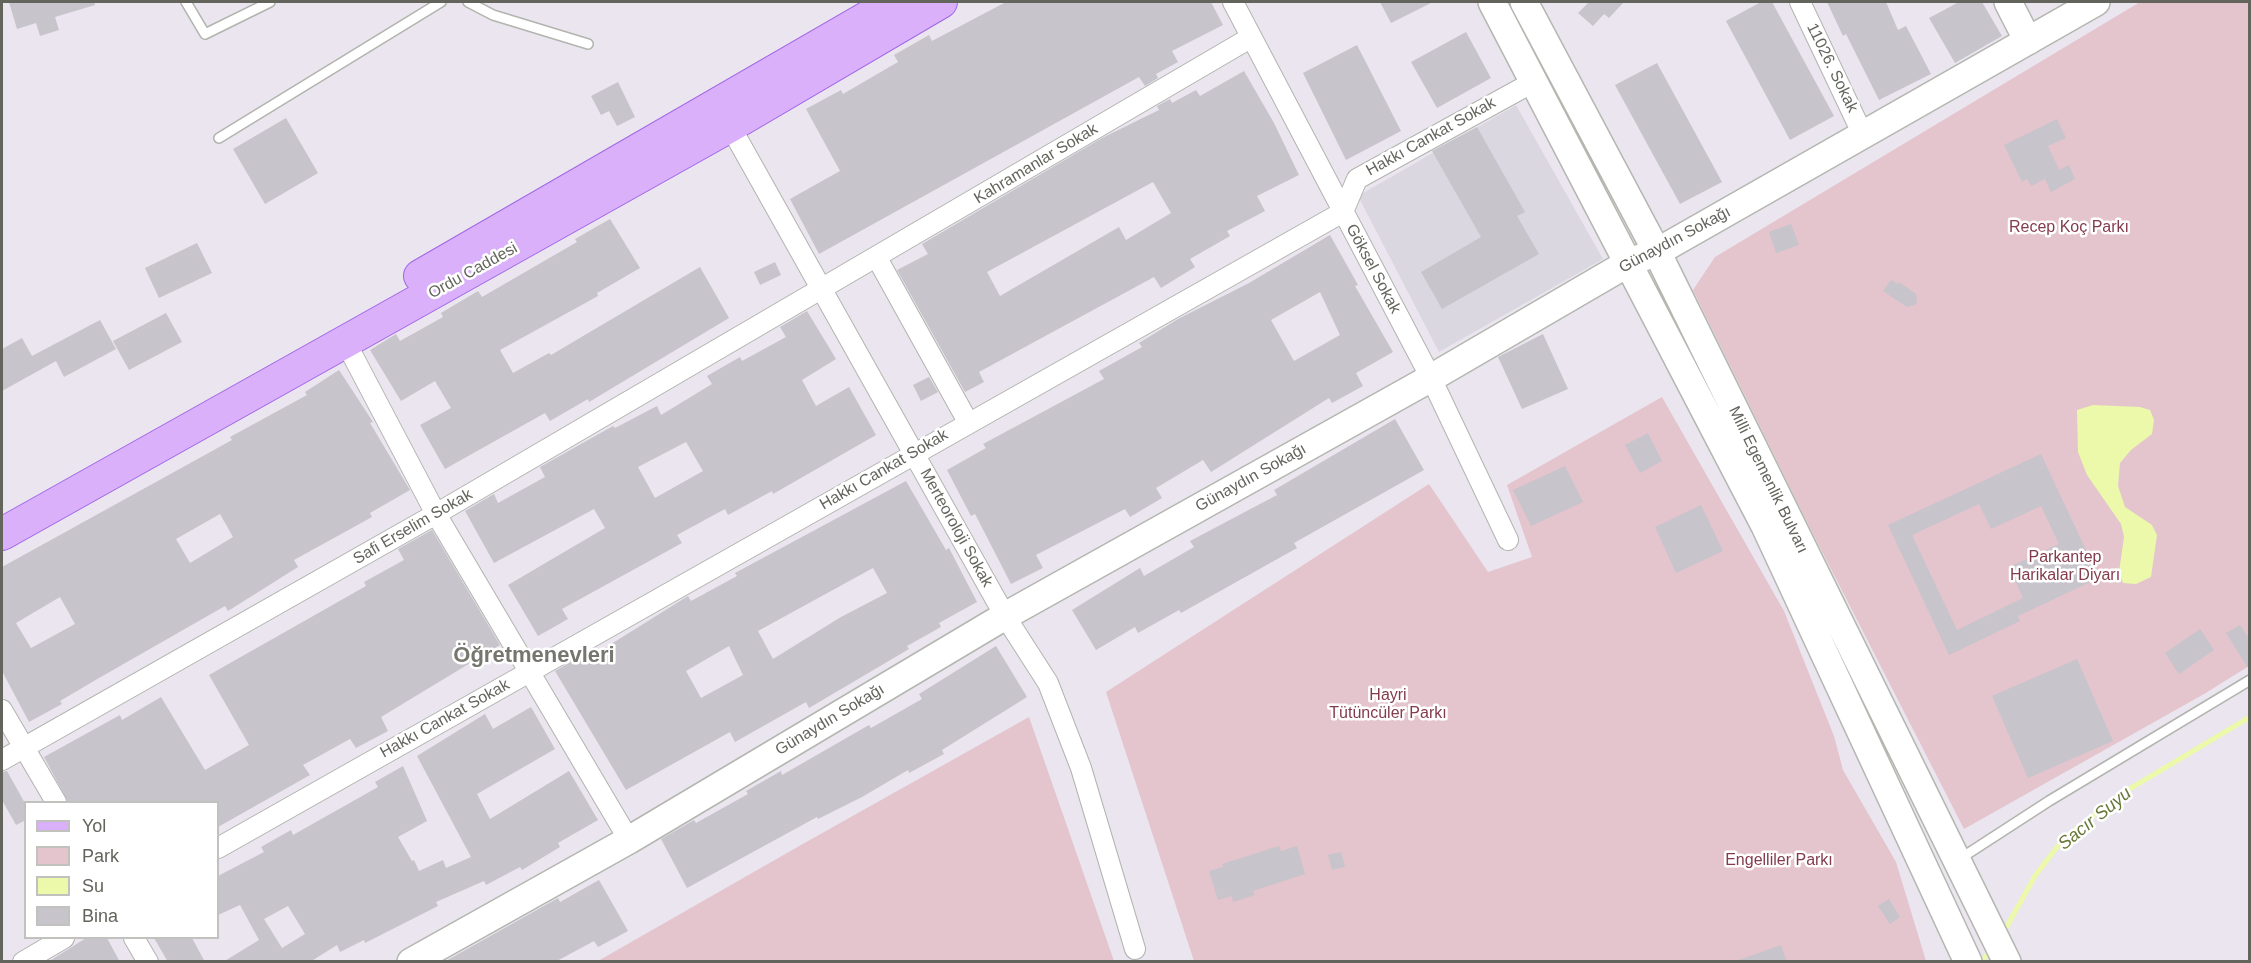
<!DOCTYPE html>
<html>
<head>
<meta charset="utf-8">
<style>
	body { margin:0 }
	#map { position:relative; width:2251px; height:963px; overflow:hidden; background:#eae5ee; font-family:Arial,sans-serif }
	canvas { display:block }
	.frame { position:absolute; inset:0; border:3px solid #63655d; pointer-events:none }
	.legend { position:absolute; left:24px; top:801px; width:195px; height:138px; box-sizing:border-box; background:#fff; border:2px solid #c1c1be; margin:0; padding:8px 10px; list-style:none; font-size:18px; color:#63655d }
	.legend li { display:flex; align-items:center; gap:12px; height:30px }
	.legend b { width:30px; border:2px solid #c1c1be }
</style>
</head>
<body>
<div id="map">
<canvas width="2251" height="963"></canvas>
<div class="frame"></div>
<ul class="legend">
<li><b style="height:8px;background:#d9b0f9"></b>Yol</li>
<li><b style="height:16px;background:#e4c4cd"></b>Park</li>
<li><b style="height:16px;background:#ecf9ab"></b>Su</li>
<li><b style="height:16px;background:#c7c4cc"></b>Bina</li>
</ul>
</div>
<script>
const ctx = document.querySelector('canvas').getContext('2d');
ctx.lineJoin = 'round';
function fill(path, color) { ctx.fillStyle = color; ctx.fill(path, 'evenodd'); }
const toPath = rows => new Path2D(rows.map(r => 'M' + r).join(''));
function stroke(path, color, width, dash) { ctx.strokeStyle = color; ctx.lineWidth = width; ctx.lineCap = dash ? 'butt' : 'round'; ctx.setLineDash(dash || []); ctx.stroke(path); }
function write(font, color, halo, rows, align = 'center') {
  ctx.font = font + ' Arial,sans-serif'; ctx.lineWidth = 5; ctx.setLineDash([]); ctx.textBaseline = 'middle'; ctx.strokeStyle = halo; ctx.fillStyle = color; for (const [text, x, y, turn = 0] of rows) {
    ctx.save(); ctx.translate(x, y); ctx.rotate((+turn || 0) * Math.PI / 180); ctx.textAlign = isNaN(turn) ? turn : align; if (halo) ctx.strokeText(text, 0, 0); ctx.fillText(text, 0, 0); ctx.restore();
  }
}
fill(toPath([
	[1516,105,1603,259,1439,352,1358,196]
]), '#dbd7e1');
fill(toPath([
	[2140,2,2249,2,2249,666,2204,694,1964,829,1810,528,1693,290,1715,257],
	[1662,397,1784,611,1834,736,1843,770,1896,862,1926,961,1194,961,1106,692,1429,484,1488,572,1532,557,1507,485],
	[1029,717,1114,961,598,961,801,845]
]), '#e4c4cd');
fill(toPath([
	[2093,405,2140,407,2150,410,2154,420,2152,434,2131,450,2120,463,2118,486,2125,507,2152,525,2157,535,2151,577,2136,584,2123,583,2119,572,2124,537,2121,524,2087,475,2078,452,2077,410]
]), '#ecf9ab');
stroke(toPath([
	[2002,935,2035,876,2057,847,2075,830,2121,794,2250,717],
	[1981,962,1991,950]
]), '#ecf9ab', 5);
fill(toPath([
	[9,2,94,2,95,5,55,17,59,30,40,36,36,23,17,29],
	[1006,2,1211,2,1223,25,1172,51,1178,62,1156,74,1158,78,1145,86,1139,77,819,254,790,199,840,171,806,109,841,90,843,94,898,62,894,55,929,35,932,41],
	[1380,2,1433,2,1391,23],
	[1589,2,1624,2,1609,18,1604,14,1593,26,1578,13],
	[1761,2,1772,2,1834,116,1790,140,1726,21],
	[1827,2,1886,2,1898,30,1906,26,1931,74,1879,100,1846,34,1843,36],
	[1959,2,1982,2,2002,36,1955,63,1929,18],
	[1466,32,1491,78,1437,108,1411,62],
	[1357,45,1401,131,1346,160,1303,73],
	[1657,63,1722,182,1680,204,1615,85],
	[1244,71,1274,123,1299,175,1257,196,1265,211,1227,231,1230,236,1190,259,1195,267,1161,288,1154,277,979,372,984,382,965,392,897,270,928,254,922,244,1102,138,1159,110,1157,106,1170,99,1172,103,1196,90,1200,96],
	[1153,182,1171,213,1126,240,1119,227,1000,296,987,272],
	[618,82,635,117,617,126,609,111,601,115,591,96],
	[286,118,318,173,265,204,233,149],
	[2057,119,2066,138,2048,146,2059,170,2069,165,2075,179,2051,192,2045,179,2031,186,2027,179,2022,182,2004,145],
	[1477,127,1525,212,1517,216,1539,254,1442,309,1421,272,1481,237,1432,151],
	[610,219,640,268,597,293,598,296,500,350,513,373,549,353,551,355,700,267,729,318,589,402,588,399,550,421,545,413,445,469,420,425,451,408,435,381,401,401,370,350,396,334,400,341,443,317,441,313,478,291,482,297,577,242,575,239],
	[1791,224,1799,245,1776,253,1769,232],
	[1330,235,1358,285,1355,286,1393,352,1356,373,1363,386,1332,403,1329,398,1211,472,1203,460,1156,488,1162,498,1130,517,1125,509,1036,555,1043,568,1011,584,975,514,971,516,947,470,986,448,983,444,1104,379,1099,371,1142,347,1139,343,1178,319,1249,283],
	[1320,292,1340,335,1294,361,1271,320],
	[197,243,212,273,159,298,145,268],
	[775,262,781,275,760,285,754,272],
	[1891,280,1898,284,1899,282,1916,294,1917,302,1915,305,1907,307,1883,291],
	[807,311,836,359,802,380,816,406,849,387,876,435,773,494,772,491,728,515,725,509,677,535,682,543,562,609,568,619,538,636,508,585,605,528,594,509,494,563,465,511,494,494,498,503,545,477,540,467,613,426,615,428,657,406,661,415,712,384,707,376,740,357,742,361,786,337,780,327],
	[686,442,703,471,655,498,638,467],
	[166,313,182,342,129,370,113,341],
	[100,320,116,349,64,377,56,361,2,391,2,349,22,338,32,356],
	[1543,334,1568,389,1522,409,1498,357],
	[339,370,373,422,370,423,410,490,370,513,372,517,294,560,298,567,228,611,225,606,99,678,60,701,62,704,29,722,2,671,2,567,232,440,230,437,307,395,305,392],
	[220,514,233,537,190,563,176,539],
	[60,597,75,624,31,648,16,623],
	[929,377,938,392,921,401,913,385],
	[1395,419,1424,470,1294,543,1297,548,1181,613,1179,610,1138,633,1135,627,1096,650,1072,610,1140,568,1144,576,1194,547,1190,541,1277,495,1274,490],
	[1648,433,1662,461,1640,473,1625,445],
	[2041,454,2099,578,2018,616,2020,621,1949,655,1888,525],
	[1979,504,1991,529,2041,506,2059,544,2009,567,2023,598,1957,630,1912,535],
	[1565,466,1583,502,1531,526,1513,490],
	[906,481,946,550,949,548,977,602,939,623,941,627,907,646,909,649,809,708,806,702,735,742,730,732,626,790,555,671,581,656,584,661,688,596,691,601,737,576,735,573],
	[873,568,887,593,841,617,773,659,758,631],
	[729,646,743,675,701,698,686,671],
	[1701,505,1723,551,1676,573,1655,527],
	[432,530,500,645,381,717,388,731,356,748,350,739,303,765,310,775,218,827,218,802,68,802,44,757,120,715,122,720,161,697,205,770,249,745,209,675,366,586,364,582,404,560,398,549],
	[2240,625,2250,640,2250,671,2226,633],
	[2200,629,2214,650,2179,674,2165,653],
	[996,646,1027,697,942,750,944,754,909,773,908,770,862,797,818,819,817,817,687,888,661,839,694,820,696,823,748,794,746,791,781,771,782,775,869,725,871,728,922,699,919,694],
	[2077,659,2113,741,2028,778,1992,696],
	[531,707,555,749,477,794,490,819,569,771,598,820,558,843,560,847,522,870,520,867,486,885,484,881,436,902,438,906,365,943,364,940,340,952,337,945,310,962,223,962,259,940,240,905,218,915,218,876,264,852,261,847,291,830,293,835,378,787,375,782,403,766,427,821,398,837,412,861,414,860,419,871,443,860,446,868,471,857,417,756,485,714,493,729],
	[288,906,305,934,282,948,264,919],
	[7,771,26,805,26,820,16,825,2,800,2,772],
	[1279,846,1281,851,1297,846,1305,874,1253,891,1255,895,1233,902,1232,896,1218,900,1209,871,1223,867,1222,864],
	[1341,852,1345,867,1332,870,1328,855],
	[599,880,628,931,598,947,594,941,555,962,444,962,558,898,560,902],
	[1889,899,1900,917,1890,924,1878,906],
	[86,938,107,938,120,962,48,962],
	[154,938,192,938,205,962,168,962],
	[1781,945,1787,962,1739,962,1739,960]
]), '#c7c4cc');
const lane = toPath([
	[186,2,205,34,270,2],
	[468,2,493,15,588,44],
	[219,138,441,2],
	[1958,860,2049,801,2250,680]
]);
const street = toPath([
	[1233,2,1431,378,1508,540],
	[1800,2,1863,135],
	[730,126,1005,616,1048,683,1081,768,1135,949],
	[877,258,968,422],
	[346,343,436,514,629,840],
	[2,710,56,802],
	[2,760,436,514,1250,38],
	[218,848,1343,212,1357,179,1535,81],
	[134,938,148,962],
	[23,962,64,938]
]);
const secondary = toPath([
	[1492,2,1765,526,1968,962],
	[1524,2,1657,252,2007,962],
	[2008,2,2028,41],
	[411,962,629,840,1005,616,1431,378,1630,262,1657,252,2096,2]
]);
const primary = toPath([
	[420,276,894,2],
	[2,534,730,126,941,2]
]);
stroke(lane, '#b2b4ae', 12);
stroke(street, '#b2b4ae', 22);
stroke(secondary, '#b4b7b0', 30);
stroke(primary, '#a066e7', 34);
stroke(lane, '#fff', 9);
stroke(street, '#fff', 20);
stroke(secondary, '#fff', 27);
stroke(primary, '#d9b0f9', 32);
write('16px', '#63655d', '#fff', [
	["11026. Sokak",1832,68,64],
	["Hakkı Cankat Sokak",1431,137,-29],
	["Kahramanlar Sokak",1036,164,-31],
	["Günaydın Sokağı",1675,240,-28],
	["Göksel Sokak",1373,269,62],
	["Ordu Caddesi",473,271,-29],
	["Hakkı Cankat Sokak",884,470,-30],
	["Günaydın Sokağı",1251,478,-29],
	["Milli Egemenlik Bulvarı",1768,480,64],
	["Safi Erselim Sokak",413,527,-30],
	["Merteoroloji Sokak",956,528,61],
	["Hakkı Cankat Sokak",445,719,-29],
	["Günaydın Sokağı",830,720,-31]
]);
write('16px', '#843c4c', '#fff', [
	["Recep Koç Parkı",2069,228],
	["Parkantep",2065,558],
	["Harikalar Diyarı",2065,576],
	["Hayri",1388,696],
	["Tütüncüler Parkı",1388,714],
	["Engelliler Parkı",1779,861]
]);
write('italic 18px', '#677736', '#fff', [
	["Sacır Suyu",2095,819,-39]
]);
write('bold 22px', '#75776e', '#fff', [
	["Öğretmenevleri",534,656]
]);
</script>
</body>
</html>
